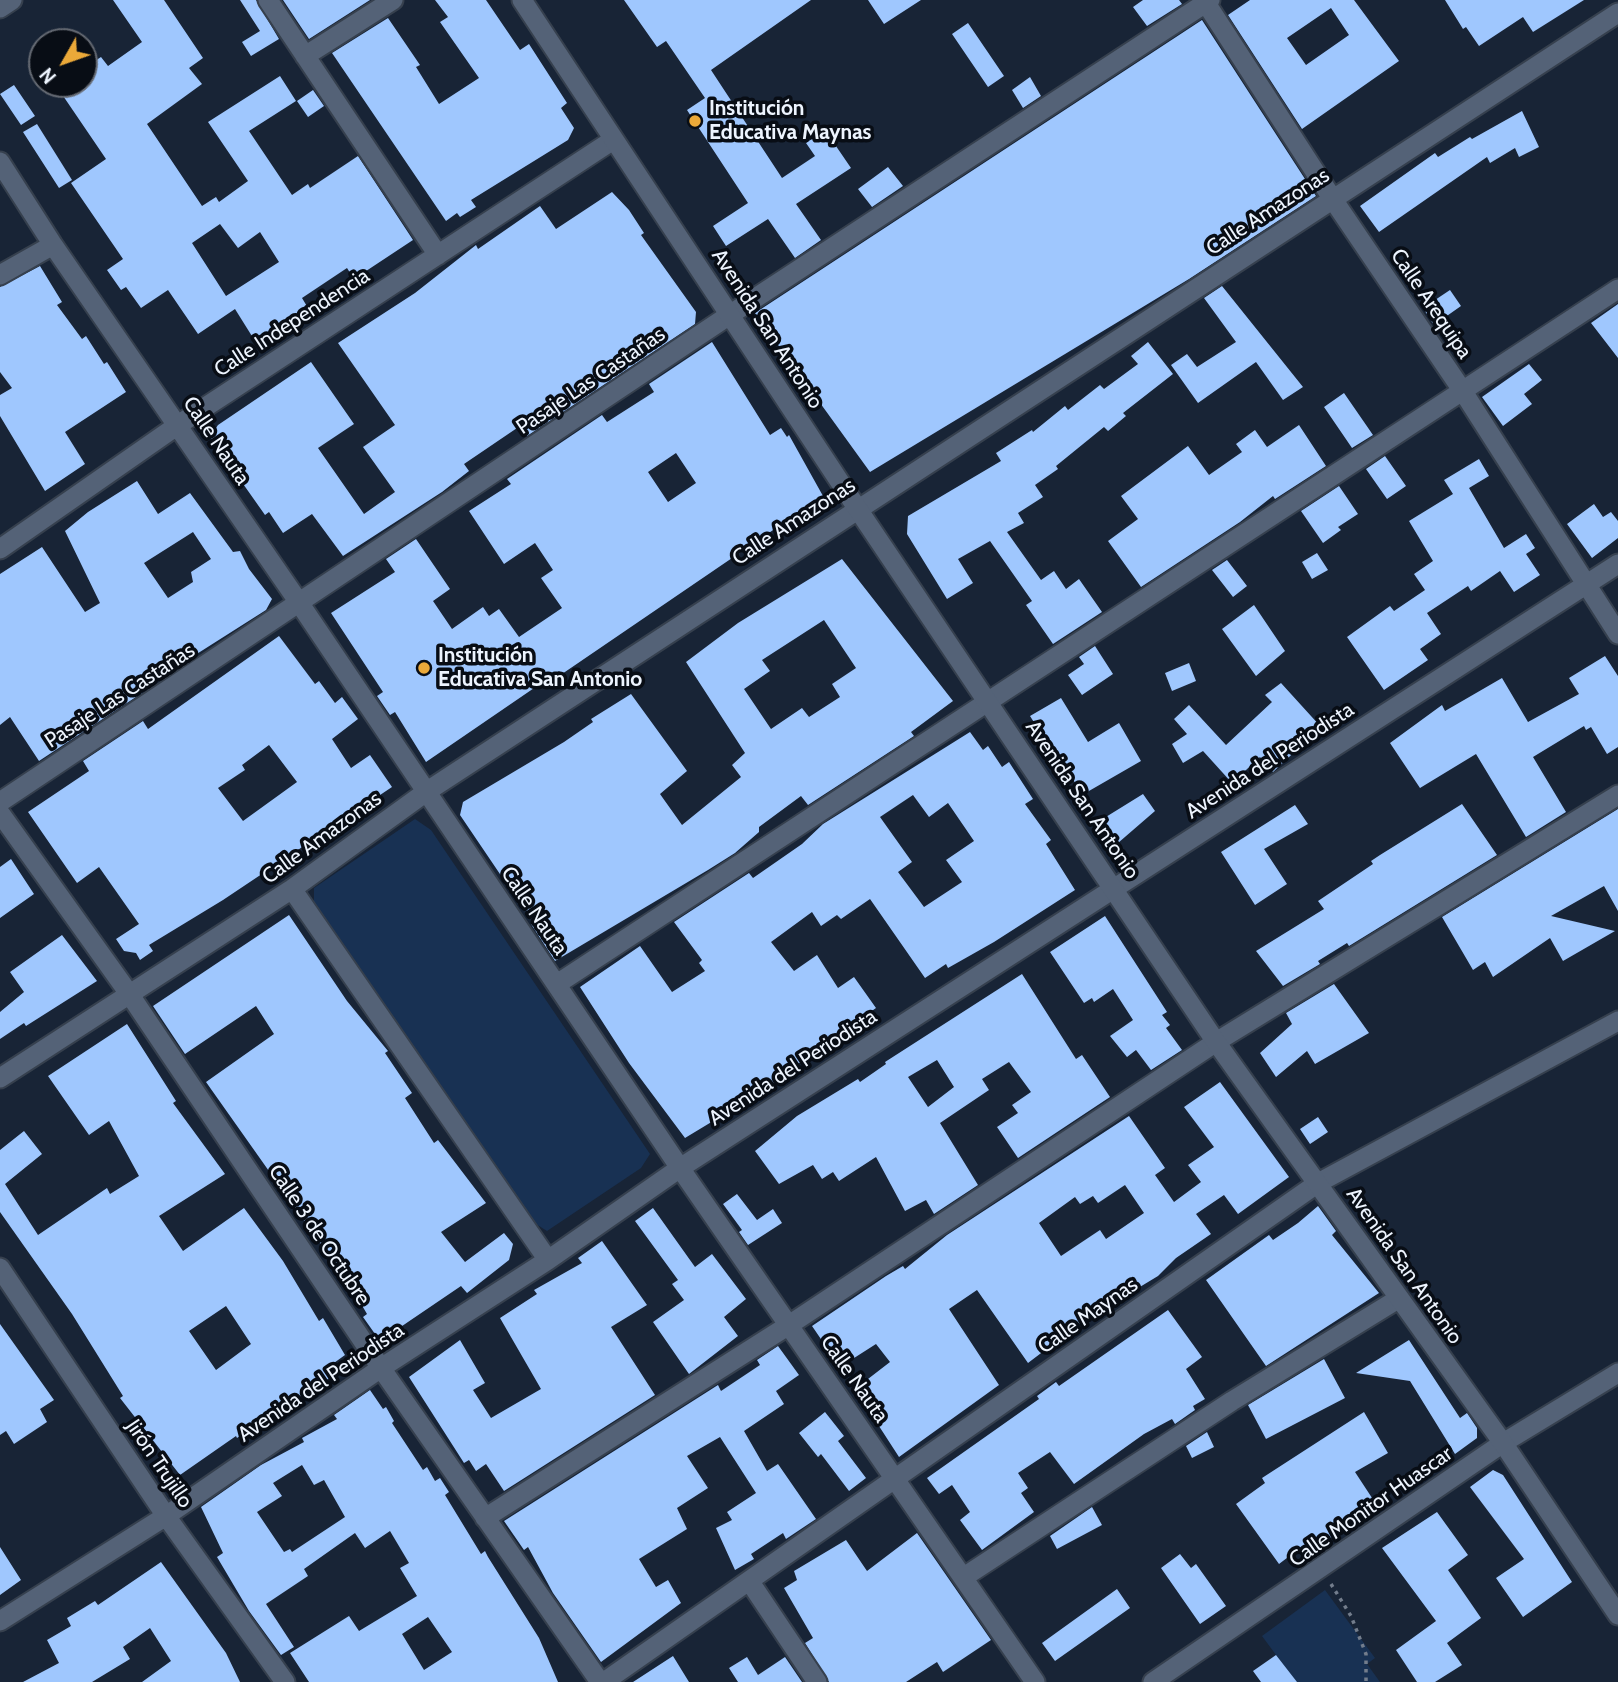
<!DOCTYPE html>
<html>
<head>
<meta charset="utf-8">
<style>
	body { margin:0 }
	#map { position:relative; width:1618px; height:1682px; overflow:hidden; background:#182436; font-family:Cabin,sans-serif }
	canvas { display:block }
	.north { position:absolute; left:28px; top:28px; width:70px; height:70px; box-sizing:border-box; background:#080d15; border:2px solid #646972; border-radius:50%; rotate:230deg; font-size:19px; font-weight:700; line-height:28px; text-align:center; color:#edf4fe }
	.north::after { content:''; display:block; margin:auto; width:24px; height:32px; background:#eba939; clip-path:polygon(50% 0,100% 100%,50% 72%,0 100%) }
</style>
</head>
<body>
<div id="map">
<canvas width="1618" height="1682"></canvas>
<div class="north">N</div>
</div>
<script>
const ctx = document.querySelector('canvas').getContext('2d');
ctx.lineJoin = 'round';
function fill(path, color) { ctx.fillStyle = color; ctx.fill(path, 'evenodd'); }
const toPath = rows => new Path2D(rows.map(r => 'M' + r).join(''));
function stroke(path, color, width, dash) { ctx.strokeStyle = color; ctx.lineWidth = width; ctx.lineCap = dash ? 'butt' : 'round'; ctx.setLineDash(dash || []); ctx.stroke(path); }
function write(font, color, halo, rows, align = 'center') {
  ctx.font = font + ' Cabin,sans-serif'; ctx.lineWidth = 7; ctx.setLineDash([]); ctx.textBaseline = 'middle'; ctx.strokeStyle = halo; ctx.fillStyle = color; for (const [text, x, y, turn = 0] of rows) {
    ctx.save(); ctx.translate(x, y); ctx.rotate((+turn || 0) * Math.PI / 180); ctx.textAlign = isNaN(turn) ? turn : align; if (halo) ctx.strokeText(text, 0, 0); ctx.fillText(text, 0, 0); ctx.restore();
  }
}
fill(toPath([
	[415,819,431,830,650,1154,641,1168,547,1231,528,1219,314,905,314,888],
	[1325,1590,1375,1658,1367,1664,1380,1682,1296,1682,1262,1636]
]), '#183153');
fill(toPath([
	[113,0,164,0,203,58,189,68,202,84,147,124,202,206,216,197,219,202,248,181,208,122,280,76,296,101,249,131,292,195,308,184,310,188,358,156,413,240,354,279,347,268,302,298,308,308,255,341,235,309,198,334,168,290,141,308,126,287,121,290,107,270,123,259,71,183,106,159,55,84,84,84,84,68,101,57,108,66,142,42],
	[220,224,238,248,260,232,279,262,226,296,192,243],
	[240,0,256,0,279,39,251,56,242,42,260,31],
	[283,0,370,0,309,39],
	[435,0,486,0,520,50,529,44,567,103,561,108,574,128,568,140,471,200,476,207,460,217,457,213,446,221,332,53,388,18,420,65,416,67,439,104,479,78,440,22,448,17],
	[624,0,811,0,711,70,782,178,815,156,806,143,825,130,851,168,796,204,821,240,795,258,768,219,726,246,713,226,748,203,687,110,705,98,666,41,657,47],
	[868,0,921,0,884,24],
	[1143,0,1179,0,1182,4,1147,26,1133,7],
	[1250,0,1354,0,1399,61,1302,129,1228,15],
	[1331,8,1349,35,1306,65,1287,38],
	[1445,0,1584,0,1533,32,1523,17,1479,46,1466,27,1463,29],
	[1202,20,1316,196,1189,279,870,472,755,313],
	[968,23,1004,76,988,87,952,34],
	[1030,77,1041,96,1023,108,1012,90],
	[14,85,35,116,21,125,0,94],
	[313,90,324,106,308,117,297,101],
	[1522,111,1539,147,1519,157,1515,148,1490,163,1487,157,1379,232,1360,206,1435,153,1438,157,1470,137,1472,139],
	[37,124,72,180,59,188,23,132],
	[888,167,903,186,872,207,858,189],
	[612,192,629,210,644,233,641,235,696,312,695,324,527,436,520,426,464,464,469,471,442,492,343,556,312,514,283,533,269,512,265,515,210,437,218,425,311,362,354,424,318,448,364,514,395,492,363,447,395,425,338,343,415,293,476,245,478,249,540,206,556,229],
	[40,266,62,302,57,305,82,339,86,336,104,364,107,362,126,392,65,432,85,464,45,491,0,416,0,395,12,388,0,372,0,287],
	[1222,286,1303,387,1283,400,1256,362,1198,403,1171,365,1187,354,1197,367,1236,342,1204,298],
	[1450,290,1461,306,1434,325,1423,308],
	[1618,304,1618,358,1591,323],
	[712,342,770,435,781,428,787,437,789,435,823,496,562,674,559,671,426,762,395,712,390,715,377,696,383,692,331,613,395,572,386,559,416,539,450,589,433,601,452,629,483,607,489,616,499,609,519,637,562,608,541,578,553,570,535,543,504,564,469,511,511,484,507,479,602,415,607,422,654,392,649,384],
	[676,453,696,483,668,502,648,472],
	[1148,342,1173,374,1123,413,1126,416,1108,431,1104,427,1056,466,1058,469,1035,485,1043,497,1018,513,1024,523,1007,532,1041,580,1054,571,1066,589,1079,579,1102,612,1053,644,1026,605,1032,601,990,541,958,559,973,583,947,599,907,534,908,516,1001,461,996,453,1032,430,1033,432,1065,406,1068,410,1100,385,1104,389,1138,364,1131,356],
	[1529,364,1542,380,1524,394,1532,404,1503,426,1482,397],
	[1344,393,1373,435,1352,448,1324,407],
	[1299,425,1326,466,1275,499,1273,496,1240,522,1141,587,1108,541,1138,519,1121,496,1188,446,1209,475,1242,452,1236,444,1255,430,1267,447],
	[1385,456,1406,486,1387,499,1366,469],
	[1479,459,1489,476,1469,488,1504,548,1526,534,1535,548,1526,554,1540,575,1514,592,1500,571,1471,591,1468,586,1427,613,1441,634,1420,649,1428,660,1384,690,1347,637,1390,606,1394,611,1425,590,1414,574,1433,561,1409,521,1453,494,1444,480],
	[137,481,158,514,190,493,233,552,240,551,249,569,272,599,266,610,140,690,142,693,39,761,10,717,0,725,0,574,42,547,85,612,100,603,65,531,88,512],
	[193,532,211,559,191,572,193,582,168,598,144,563],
	[1339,486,1358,514,1338,527,1341,530,1323,543,1301,511],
	[1594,504,1603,517,1611,512,1618,521,1618,538,1592,558,1567,524],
	[1317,553,1328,570,1312,579,1302,562],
	[842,559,953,701,911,732,914,736,808,805,801,796,759,827,759,832,735,853,708,870,555,961,531,924,534,922,506,879,504,880,460,815,463,802,564,742,593,722,591,719,631,694,687,771,660,794,682,825,741,777,732,765,745,753,686,662,738,623],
	[824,620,856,668,832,684,840,697,809,717,802,708,771,729,744,689,770,671,762,660],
	[1227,560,1247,586,1233,597,1212,570],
	[1254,605,1285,651,1256,676,1222,629],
	[279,636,315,684,319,681,335,703,342,697,358,719,332,739,351,768,370,755,392,787,223,900,149,945,153,951,140,960,136,953,124,951,116,939,139,924,99,867,77,883,28,812,89,771,83,761,143,721,148,729],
	[269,745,297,782,243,821,218,788,245,770,242,765],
	[1095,646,1113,674,1082,695,1068,675,1084,664,1079,657],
	[1605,656,1618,676,1618,747,1607,754,1591,727,1586,730,1584,726,1533,757,1566,812,1526,837,1476,754,1420,788,1390,743,1442,705,1445,711,1502,678,1528,722,1579,694,1569,678],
	[1189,663,1196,681,1172,691,1165,673],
	[1281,683,1321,727,1273,772,1260,757,1232,783,1203,751,1183,763,1172,744,1187,734,1174,719,1189,705,1226,745,1272,702,1265,695],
	[1061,698,1088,742,1119,723,1141,761,1082,795,1055,748,1052,751,1030,716],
	[970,732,983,750,988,746,1002,767,1009,762,1033,799,1025,804,1051,840,1046,844,1075,890,994,942,948,968,946,964,925,978,870,899,841,919,837,915,821,926,812,912,771,942,794,971,817,955,838,988,854,977,876,1008,859,1020,861,1024,774,1079,776,1083,685,1138,629,1063,580,987,640,946,672,992,705,971,699,963,702,960,674,922,749,873,753,878,802,844,823,824],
	[913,795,929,817,948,803,974,841,946,860,962,882,924,907,898,872,912,862,880,817],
	[1143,794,1155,811,1118,843,1101,820],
	[1462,804,1497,855,1349,946,1347,943,1318,961,1320,964,1283,986,1256,951,1324,909,1318,901,1373,864,1371,861,1380,855],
	[1295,805,1308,824,1264,849,1287,884,1255,905,1221,852],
	[1618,809,1618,911,1604,886,1551,916,1615,931,1563,961,1550,938,1493,977,1485,962,1473,970,1442,917],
	[11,859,34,894,0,918,0,867],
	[289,915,347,1001,388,1051,385,1053,412,1093,405,1098,434,1143,438,1140,486,1203,441,1232,465,1262,504,1233,513,1244,509,1260,467,1293,461,1286,380,1341,363,1317,367,1314,353,1290,206,1082,274,1034,256,1006,185,1054,153,1006],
	[1105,916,1167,1012,1162,1015,1170,1025,1166,1028,1182,1050,1151,1070,1136,1050,1127,1057,1110,1036,1133,1020,1113,989,1094,1002,1092,998,1084,1003,1050,952],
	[62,935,97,981,26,1026,24,1023,0,1039,0,1012,24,992,10,972],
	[1022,974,1076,1059,1082,1055,1110,1097,1018,1158,997,1127,1018,1113,1012,1105,1031,1092,1009,1062,982,1079,989,1090,940,1123,978,1185,934,1214,926,1200,905,1211,876,1157,839,1181,833,1172,822,1179,813,1165,779,1184,755,1151,797,1116,858,1079,860,1082,886,1064,885,1062],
	[937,1060,954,1087,928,1107,908,1077],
	[1334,984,1369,1033,1315,1064,1307,1051,1276,1077,1260,1053,1292,1024,1286,1013],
	[127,1024,176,1101,173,1103,225,1174,159,1216,183,1251,244,1208,283,1261,319,1321,323,1318,345,1355,327,1368,332,1376,314,1389,282,1406,237,1438,236,1436,180,1475,120,1398,123,1396,72,1314,0,1212,0,1150,24,1131,42,1154,5,1184,38,1235,107,1188,110,1194,139,1176,109,1121,89,1135,48,1076],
	[226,1306,251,1344,216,1370,189,1331],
	[1220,1082,1289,1177,1238,1214,1224,1195,1196,1214,1211,1234,1176,1258,1158,1276,1082,1322,1028,1363,977,1290,949,1309,999,1385,899,1457,855,1389,890,1362,876,1344,840,1367,812,1326,886,1276,903,1266,905,1269,947,1235,1129,1116,1165,1168,1155,1175,1174,1202,1201,1182,1188,1165,1214,1147,1184,1107],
	[1125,1185,1144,1213,1106,1239,1100,1230,1061,1256,1039,1223,1075,1197,1080,1204,1093,1196,1098,1203],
	[1318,1117,1328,1132,1310,1144,1300,1129],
	[737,1194,757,1220,773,1209,782,1223,748,1245,739,1232,742,1230,723,1204],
	[1318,1206,1336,1231,1332,1235,1379,1293,1266,1366,1206,1280,1269,1235,1273,1240,1298,1223],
	[653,1208,695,1267,712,1254,746,1299,724,1317,738,1336,689,1374,653,1322,684,1300,672,1284,678,1280,635,1221],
	[602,1241,647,1305,611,1327,655,1395,504,1491,486,1464,476,1471,469,1460,464,1463,409,1377,460,1340,485,1383,473,1390,491,1418,541,1389,500,1318,537,1294,534,1290,582,1263,578,1258],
	[1168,1310,1202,1357,1186,1369,1205,1399,1193,1406,1195,1410,1175,1424,1172,1419,1144,1434,1074,1484,1050,1452,1018,1473,1028,1488,1021,1493,1034,1512,982,1550,960,1520,970,1512,952,1485,939,1494,927,1478,1039,1399,1037,1396,1056,1382,1059,1386],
	[0,1324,54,1400,40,1409,47,1422,14,1444,6,1431,0,1435],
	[1409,1340,1460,1418,1467,1413,1477,1428,1477,1438,1455,1454,1410,1381,1356,1373],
	[778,1346,799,1375,776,1391,784,1404,744,1431,767,1471,778,1464,816,1519,786,1539,783,1533,751,1554,754,1559,735,1570,716,1528,732,1520,727,1512,756,1493,720,1437,687,1456,708,1488,677,1508,687,1529,639,1559,656,1587,668,1580,681,1603,601,1662,553,1593,528,1547,524,1550,504,1521,718,1385,721,1391,760,1365,757,1360],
	[1324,1359,1345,1398,1266,1439,1248,1405],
	[370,1390,383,1409,386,1407,394,1421,392,1423,423,1470,427,1467,435,1481,440,1478,449,1492,445,1495,481,1554,485,1551,488,1557,539,1638,558,1682,309,1682,290,1653,349,1616,359,1631,417,1596,400,1568,409,1563,390,1531,365,1548,355,1533,304,1569,308,1576,266,1604,294,1647,281,1655,249,1611,217,1557,223,1553,201,1507,261,1465,304,1442,302,1438,337,1419,334,1415],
	[302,1465,314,1485,324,1480,345,1517,292,1552,290,1549,284,1552,257,1512,282,1496,273,1483],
	[428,1617,452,1652,424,1670,402,1634],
	[825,1412,844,1436,838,1441,866,1478,849,1491,821,1454,818,1457,799,1433],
	[1364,1412,1388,1453,1355,1472,1376,1504,1356,1517,1358,1521,1320,1545,1318,1542,1307,1548,1304,1545,1279,1564,1236,1504,1265,1483,1262,1478],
	[1207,1432,1214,1447,1192,1458,1186,1446],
	[1493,1470,1503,1475,1572,1582,1523,1617,1496,1578,1524,1559,1470,1487],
	[1092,1507,1102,1525,1057,1549,1050,1536],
	[1437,1512,1468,1555,1448,1570,1481,1618,1447,1643,1462,1665,1435,1682,1417,1682,1396,1650,1436,1621,1382,1548],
	[917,1533,991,1640,943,1672,937,1662,906,1682,829,1682,805,1643,813,1638,784,1588,797,1580,794,1571,846,1540,867,1571],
	[0,1547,21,1580,0,1595],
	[1180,1554,1191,1568,1196,1564,1226,1606,1200,1624,1161,1568],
	[161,1562,226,1653,240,1682,142,1682,171,1661,150,1628,123,1647,130,1659,92,1682,23,1682,59,1663,47,1640,71,1626,67,1618,95,1601,98,1605],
	[1117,1589,1130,1608,1055,1661,1042,1643],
	[1276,1655,1297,1682,1261,1682,1253,1671],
	[673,1656,689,1682,633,1682],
	[747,1657,758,1675,785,1657,802,1682,738,1682,729,1668]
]), '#9fc7fe');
const minor = toPath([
	[268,0,438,255],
	[1204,0,1332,198,1462,390,1618,634],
	[0,8,12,0],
	[305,56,393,0],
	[0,162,53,245,300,604,680,1168,1035,1682],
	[0,275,53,245],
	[0,549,178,425,613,140],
	[0,802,731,314,1210,0],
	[0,813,130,995,381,1368,600,1682],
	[292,889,548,1260],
	[557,984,1618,289],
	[0,1078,292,889,426,792,1618,13],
	[0,1268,166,1516,285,1682],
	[485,1518,789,1325,1216,1042,1618,795],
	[964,1577,1232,1401,1398,1299],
	[750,1582,817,1682],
	[0,1621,166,1516,381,1368,548,1260,680,1168,1618,564],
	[604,1682,1318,1183,1618,1021],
	[1153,1682,1503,1443,1618,1373]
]);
const secondary = toPath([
	[522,0,857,508,1216,1042,1503,1443,1618,1615]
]);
stroke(minor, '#36404e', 23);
stroke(secondary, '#36404e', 23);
stroke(toPath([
	[1331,1584,1351,1616,1366,1654,1366,1682]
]), '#737d8c', 3.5, [3.5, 5]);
stroke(minor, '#546277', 19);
stroke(secondary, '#546277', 19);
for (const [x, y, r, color] of [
	[695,121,7,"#eba939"],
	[424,668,7,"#eba939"]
]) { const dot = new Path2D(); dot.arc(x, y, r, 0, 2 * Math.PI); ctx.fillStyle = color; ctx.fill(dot); stroke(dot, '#080d15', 2.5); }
write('bold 21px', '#edf4fe', '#080d15', [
	["Institución",709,109],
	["Educativa Maynas",709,133],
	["Institución",438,656],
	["Educativa San Antonio",438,680]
], 'left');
write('21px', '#edf4fe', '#080d15', [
	["Calle Amazonas",1268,212,-33],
	["Calle Arequipa",1431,304,56],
	["Calle Independencia",292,323,-33],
	["Avenida San Antonio",767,329,57],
	["Pasaje Las Castañas",591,381,-34],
	["Calle Nauta",216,441,56],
	["Calle Amazonas",794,522,-33],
	["Pasaje Las Castañas",120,696,-33],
	["Avenida del Periodista",1270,761,-33],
	["Avenida San Antonio",1082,800,56],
	["Calle Amazonas",322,838,-36],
	["Calle Nauta",534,911,56],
	["Avenida del Periodista",793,1068,-33],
	["Calle 3 de Octubre",319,1235,56],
	["Avenida San Antonio",1404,1266,55],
	["Calle Maynas",1088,1316,-35],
	["Calle Nauta",854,1379,55],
	["Avenida del Periodista",321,1383,-34],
	["Jirón Trujillo",159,1464,56],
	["Calle Monitor Huascar",1371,1507,-35]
]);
</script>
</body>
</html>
